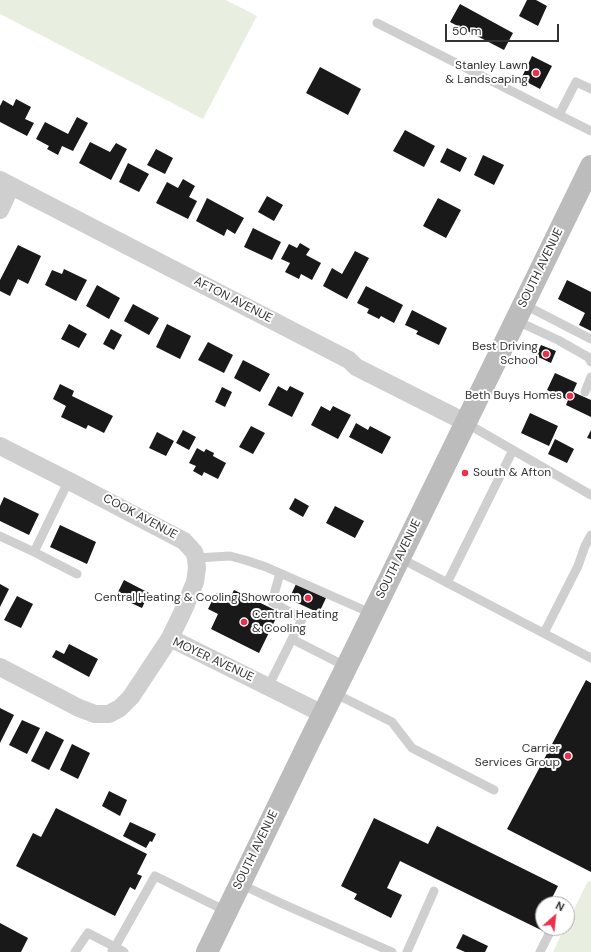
<!DOCTYPE html>
<html>
<head>
<meta charset="utf-8">
<style>
	body { margin:0 }
	#map { position:relative; width:591px; height:952px; overflow:hidden; background:#fff; font-family:"DM Sans",sans-serif }
	canvas { display:block }
	.north { position:absolute; left:535px; top:896px; width:40px; height:40px; box-sizing:border-box; background:#fff; border:1px solid #adadad; border-radius:50%; rotate:27deg; font-size:11px; font-weight:700; line-height:16px; text-align:center; color:#323232 }
	.north::after { content:''; display:block; margin:auto; width:14px; height:18px; background:#ee2e4a; clip-path:polygon(50% 0,100% 100%,50% 72%,0 100%) }
	.scale { position:absolute; left:445px; top:24px; width:114px; height:18px; box-sizing:border-box; border:2px solid #323232; border-top:0; padding-left:5px; font-size:12px; line-height:14px; white-space:nowrap; color:#323232; -webkit-text-stroke:3px #fff; paint-order:stroke }
</style>
</head>
<body>
<div id="map">
<canvas width="591" height="952"></canvas>
<div class="north">N</div>
<div class="scale">50 m</div>
</div>
<script>
const ctx = document.querySelector('canvas').getContext('2d');
ctx.lineJoin = 'round';
function fill(path, color) { ctx.fillStyle = color; ctx.fill(path, 'evenodd'); }
const toPath = rows => new Path2D(rows.map(r => 'M' + r).join(''));
function stroke(path, color, width, dash) { ctx.strokeStyle = color; ctx.lineWidth = width; ctx.lineCap = dash ? 'butt' : 'round'; ctx.setLineDash(dash || []); ctx.stroke(path); }
function write(font, color, halo, rows, align = 'center') {
  ctx.font = font + ' "DM Sans",sans-serif'; ctx.lineWidth = 4; ctx.setLineDash([]); ctx.textBaseline = 'middle'; ctx.strokeStyle = halo; ctx.fillStyle = color; for (const [text, x, y, turn = 0] of rows) {
    ctx.save(); ctx.translate(x, y); ctx.rotate((+turn || 0) * Math.PI / 180); ctx.textAlign = isNaN(turn) ? turn : align; if (halo) ctx.strokeText(text, 0, 0); ctx.fillText(text, 0, 0); ctx.restore();
  }
}
fill(toPath([
	[0,0,226,0,257,16,203,119,0,14],
	[588,881,591,882,591,952,553,952,564,928,567,928,567,923]
]), '#e9efe0');
fill(toPath([
	[527,0,536,0,547,6,538,26,519,16],
	[460,4,513,33,504,50,450,22],
	[532,56,552,66,540,89,521,79],
	[320,67,361,89,348,115,306,93],
	[16,99,31,107,25,119,34,123,27,136,0,122,0,106,3,100,13,106],
	[77,117,88,123,73,151,62,146,58,155,47,149,49,146,36,139,45,122,68,134],
	[405,130,435,146,424,167,393,151],
	[90,142,110,152,116,143,127,149,111,180,79,163],
	[447,148,467,158,460,172,440,162],
	[156,149,173,158,165,174,147,165],
	[483,155,504,165,494,185,474,175],
	[128,163,149,174,139,192,119,182],
	[183,179,195,186,189,197,197,201,188,219,156,203,167,182,178,188],
	[267,196,283,205,274,221,258,212],
	[207,198,244,218,235,234,227,229,224,236,196,221],
	[438,198,461,210,446,238,423,226],
	[253,228,281,242,272,260,244,247],
	[300,243,310,249,306,255,321,263,312,280,301,274,299,279,285,272,290,263,281,259,289,244,297,248],
	[18,245,41,256,28,284,18,279,10,296,0,291,0,280],
	[355,251,369,258,347,299,323,286,332,268,342,274],
	[64,269,87,280,76,301,45,285,52,270,62,274],
	[567,280,591,292,591,331,579,325,585,313,558,299],
	[97,285,120,298,109,319,86,306],
	[366,286,403,305,394,323,381,316,379,319,367,313,369,309,357,303],
	[133,304,159,318,149,335,124,321],
	[412,310,447,328,439,345,416,334,418,331,405,325],
	[69,324,87,334,79,348,61,339],
	[167,324,191,336,180,359,156,347],
	[111,329,122,335,114,350,103,344],
	[208,342,233,355,224,373,198,360],
	[541,345,556,351,551,363,536,356],
	[243,360,270,374,260,392,234,378],
	[555,373,577,383,573,392,591,400,591,417,566,405,568,400,547,390],
	[60,384,74,391,72,396,113,416,104,433,88,425,86,429,61,417,66,406,53,399],
	[278,386,287,391,290,386,304,393,292,417,268,405],
	[222,387,232,392,225,407,215,402],
	[321,406,330,411,333,406,351,415,338,439,311,425],
	[530,413,558,426,549,446,521,433],
	[356,423,368,430,370,426,391,437,382,454,349,437],
	[251,426,265,433,253,454,239,447],
	[183,430,196,437,189,450,176,443],
	[591,430,591,439,587,438],
	[157,432,174,441,166,456,149,448],
	[555,439,574,449,567,463,548,454],
	[197,448,204,452,206,449,214,453,213,456,226,463,218,479,204,472,202,476,193,471,196,466,189,463],
	[4,497,39,514,29,535,0,521,0,506],
	[295,498,309,506,303,517,289,509],
	[335,506,364,521,355,538,326,523],
	[60,525,96,542,87,564,50,547],
	[124,580,149,593,142,608,116,596],
	[0,584,9,589,0,607],
	[296,584,326,598,319,613,289,599],
	[234,590,279,612,259,653,211,629,218,614,208,609,216,593,229,600],
	[17,596,33,604,21,628,4,620],
	[69,644,98,659,89,677,52,657,56,650,64,654],
	[586,680,591,683,591,872,507,829],
	[0,708,14,715,0,743],
	[22,720,40,728,27,754,9,745],
	[46,731,64,740,49,770,31,761],
	[72,744,90,753,78,779,60,770],
	[109,791,127,800,120,816,102,806],
	[56,808,147,854,137,874,142,876,135,890,130,887,115,916,16,866,33,833,41,837],
	[374,818,428,844,437,826,558,886,549,904,543,904,543,928,544,928,543,931,400,861,387,888,402,895,391,918,354,899,357,894,341,886],
	[130,822,156,834,152,842,150,841,146,848,123,836],
	[0,923,28,938,21,952,0,952],
	[463,934,488,946,485,952,465,952,456,948]
]), '#191919');
stroke(toPath([
	[377,23,559,115],
	[591,89,576,82,559,115,591,131],
	[523,304,591,339],
	[515,320,558,340,588,357,591,362],
	[585,392,591,377],
	[466,423,591,495],
	[69,480,34,552,77,574],
	[0,536,34,552],
	[196,558,230,556,245,560,266,567,373,614],
	[400,558,591,658],
	[447,583,513,450],
	[544,633,578,566,585,546,591,535],
	[292,639,347,667],
	[268,687,302,619,272,602,280,573],
	[334,693,392,722,412,748,494,790],
	[240,884,283,904,392,952],
	[75,952,88,933,115,947,112,951],
	[124,952,115,947,155,876,226,911],
	[407,952,434,891],
	[540,952,552,928]
]), '#cfcfcf', 9);
stroke(toPath([
	[0,180,349,360,356,367,465,422],
	[0,210,11,186],
	[0,446,73,483,184,541,194,552,196,558,197,568,195,582,184,609,170,638,131,697,120,708,109,714,95,714,79,708,0,667],
	[170,638,323,714]
]), '#cfcfcf', 18);
stroke(toPath([
	[207,952,310,740,343,674,591,166]
]), '#bcbcbc', 22);
for (const [x, y, r, color] of [
	[536,73,4,"#ee2e4a"],
	[546,354,4,"#ee2e4a"],
	[570,396,4,"#ee2e4a"],
	[465,473,4,"#ee2e4a"],
	[308,598,4,"#ee2e4a"],
	[244,622,4,"#ee2e4a"],
	[568,756,4,"#ee2e4a"]
]) { const dot = new Path2D(); dot.arc(x, y, r, 0, 2 * Math.PI); ctx.fillStyle = color; ctx.fill(dot); stroke(dot, '#fff', 1.5); }
write('12px', '#323232', '#fff', [
	["Stanley Lawn",528,66],
	["& Landscaping",528,80],
	["Best Driving",538,347],
	["School",538,361],
	["Beth Buys Homes",562,396],
	["South & Afton",473,473,"left"],
	["Central Heating & Cooling Showroom",300,598],
	["Central Heating",252,615,"left"],
	["& Cooling",252,629,"left"],
	["Carrier",560,749],
	["Services Group",560,763]
], 'right');
write('12px', '#323232', '#fff', [
	["SOUTH AVENUE",541,268,-64],
	["AFTON AVENUE",233,300,27],
	["COOK AVENUE",140,517,28],
	["SOUTH AVENUE",399,559,-64],
	["MOYER AVENUE",213,660,25],
	["SOUTH AVENUE",256,850,-64]
]);
</script>
</body>
</html>
